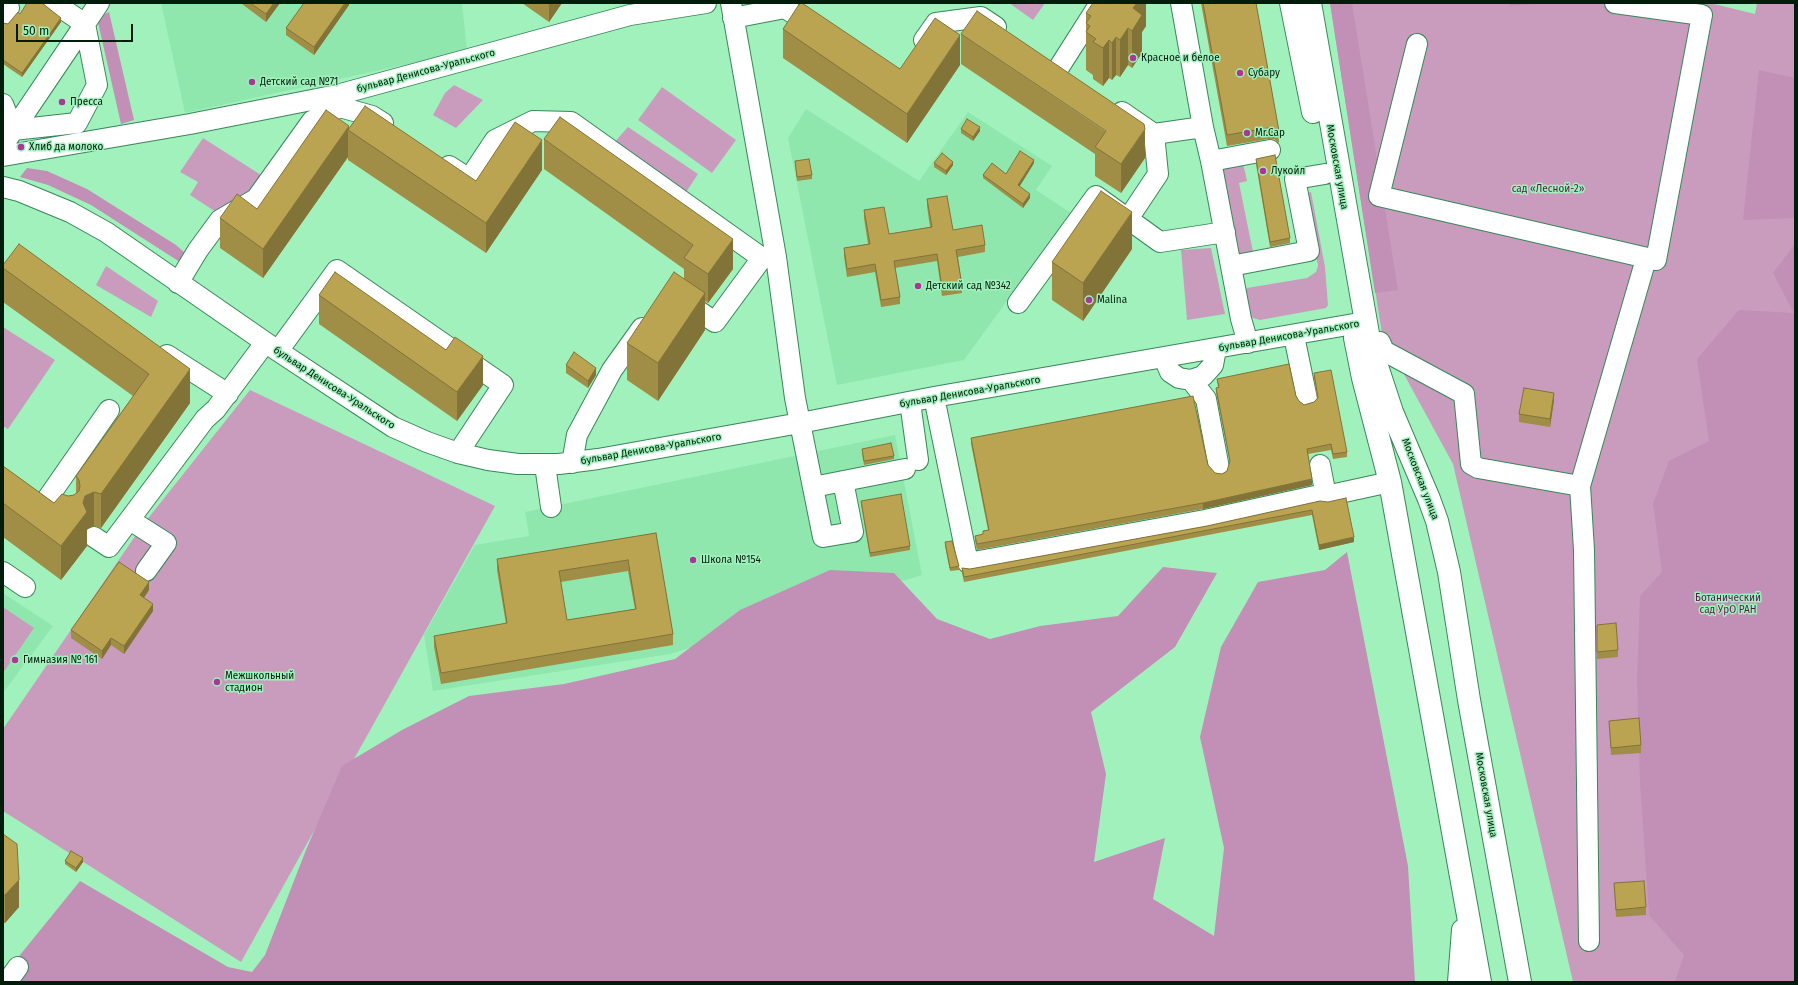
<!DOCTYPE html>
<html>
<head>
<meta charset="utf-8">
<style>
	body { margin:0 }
	#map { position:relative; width:1798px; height:985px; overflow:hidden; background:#a1f1bd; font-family:"Fira Sans",sans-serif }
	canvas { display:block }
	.frame { position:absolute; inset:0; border:4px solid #001c0a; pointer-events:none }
	.scale { position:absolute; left:16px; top:24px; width:117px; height:18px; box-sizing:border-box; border:2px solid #001c0a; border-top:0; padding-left:5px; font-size:12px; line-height:14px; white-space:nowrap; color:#001c0a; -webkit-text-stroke:3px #a1f1bd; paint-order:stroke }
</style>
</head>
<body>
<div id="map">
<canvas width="1798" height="985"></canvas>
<div class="frame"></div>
<div class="scale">50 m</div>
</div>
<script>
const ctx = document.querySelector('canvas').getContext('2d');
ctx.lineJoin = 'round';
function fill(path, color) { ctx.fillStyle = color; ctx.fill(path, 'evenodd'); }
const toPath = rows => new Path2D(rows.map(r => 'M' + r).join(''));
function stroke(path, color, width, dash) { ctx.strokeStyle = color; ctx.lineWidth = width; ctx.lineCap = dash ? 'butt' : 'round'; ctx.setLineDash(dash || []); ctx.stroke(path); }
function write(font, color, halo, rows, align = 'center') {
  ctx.font = font + ' "Fira Sans",sans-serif'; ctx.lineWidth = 3; ctx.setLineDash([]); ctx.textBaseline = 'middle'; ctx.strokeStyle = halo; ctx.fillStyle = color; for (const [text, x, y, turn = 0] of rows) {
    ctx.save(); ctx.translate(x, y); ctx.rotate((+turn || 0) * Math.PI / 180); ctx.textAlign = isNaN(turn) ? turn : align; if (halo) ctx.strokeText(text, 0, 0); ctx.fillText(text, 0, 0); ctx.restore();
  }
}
fill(toPath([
	[161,3,462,3,467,51,185,113],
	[806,109,919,181,968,112,1052,166,1036,190,1071,213,964,360,837,385,788,138],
	[895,435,922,575,670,654,433,691,424,635,475,545,529,536,525,512],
	[3,593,53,626,3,693]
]), '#8fe7ae');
fill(toPath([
	[1009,3,1045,3,1033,20],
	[1330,3,1710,3,1755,14,1757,3,1795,3,1795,982,1573,982,1453,464,1382,334],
	[454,85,483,100,456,128,433,115,445,93],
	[662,87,736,140,712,173,638,120],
	[628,127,698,174,683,197,612,145],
	[203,138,261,175,247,198,219,214,190,195,198,182,180,172],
	[1243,163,1247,181,1239,183,1253,252,1233,254,1219,169],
	[1311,192,1325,267,1328,305,1326,308,1260,320,1247,316,1242,298,1247,288,1307,278,1316,272,1318,266,1305,193],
	[1211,248,1225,314,1187,320,1181,250],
	[106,266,158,301,151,317,96,285],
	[3,327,55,360,8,429,3,426],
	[250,390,495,506,241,962,3,811,3,729,142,526],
	[3,607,34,628,3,673]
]), '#c99cbe');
fill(toPath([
	[1330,3,1352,3,1398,290,1375,293],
	[1508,3,1548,3,1510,6],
	[109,12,134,120,121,124,97,18],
	[1759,70,1795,78,1795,218,1743,220],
	[27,168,47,171,87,189,176,245,185,253,183,264,91,205,48,185,20,177],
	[1795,244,1795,982,1675,982,1684,955,1649,915,1640,783,1637,679,1640,596,1662,572,1653,504,1669,461,1709,441,1697,359,1739,310,1794,313,1773,273],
	[1347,552,1408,866,1415,982,3,982,3,976,80,881,228,967,252,972,265,955,306,850,342,766,402,730,469,696,564,684,675,659,740,610,830,570,894,573,937,619,990,639,1040,626,1118,616,1163,567,1217,573,1175,647,1091,712,1106,774,1094,862,1165,838,1153,899,1214,936,1224,848,1200,737,1221,647,1258,582,1325,570]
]), '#c28fb6');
const minor = toPath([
	[731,3,776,257,795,398,823,537,853,532,843,481],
	[1181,3,1203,127,1211,161,1241,319,1248,343],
	[3,17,9,8],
	[733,18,785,8,816,28],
	[924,40,936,23,981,17,996,27],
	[1417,44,1379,196,1656,260,1702,15,1615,3],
	[1058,69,1100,3],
	[3,104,13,130,77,123,97,85,85,24,99,3],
	[1122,112,1154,134,1203,127],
	[8,138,85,24,54,3],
	[3,156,190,124,337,95,630,15,706,3],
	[1211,161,1270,150],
	[449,166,469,179,495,140,533,121,571,122,762,258,776,257],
	[3,187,19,191,70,212,106,232,278,351,393,427,427,442,458,453,488,460,518,464,559,464,598,459,800,423,934,397,1365,322],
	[1128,219,1158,174,1154,134],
	[1231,266,1309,251,1295,179,1325,174],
	[178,283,198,250,220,220,256,199,312,121,340,107,372,116,383,123],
	[682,300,715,322,762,258],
	[1018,303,1096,196,1160,242,1225,232],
	[1294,336,1307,399],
	[1370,345,1380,342,1384,351,1464,394,1471,464,1478,468,1580,486],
	[278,351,337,270,503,385,458,453],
	[167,355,228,394],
	[1164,358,1170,372,1179,378,1191,380,1203,376,1213,365,1216,349],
	[1191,380,1206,399,1219,468],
	[934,397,968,563,1205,520,1315,496],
	[910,402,918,460],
	[572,463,577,435,612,370,642,328],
	[545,465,551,507],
	[1320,465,1326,496,1390,482],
	[813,487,905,469],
	[64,515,45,502,109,410],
	[130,520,166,543,146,571],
	[94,537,109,547,205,419,216,409,265,343],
	[3,572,25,587],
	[1589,941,1584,550,1580,486,1646,259],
	[7,982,18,967]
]);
const major = toPath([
	[1291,3,1313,112],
	[1310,3,1370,345,1392,412,1429,499,1437,521,1449,572,1469,700,1520,982],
	[1355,338,1363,378,1390,482,1480,982],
	[1459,982,1463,930]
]);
stroke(minor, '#388759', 22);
stroke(major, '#388759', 24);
stroke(minor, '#fff', 20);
stroke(major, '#fff', 22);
fill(toPath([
	[242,3,280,3,266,22,242,4],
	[349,3,349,5,314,55,286,35,286,28],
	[522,3,562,3,549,22],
	[1146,3,1146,26,1142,32,1142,53,1132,68,1128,65,1120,77,1116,75,1112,80,1109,78,1103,86,1093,79,1093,75,1086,70,1086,13],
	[1201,3,1256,3,1279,131,1279,143,1274,139,1268,139,1227,146],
	[20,14,61,22,22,77,3,64,3,23,8,24],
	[783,29,900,69,960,65,907,143,783,58],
	[961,34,1145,158,1121,193,1095,176,1095,154,961,64],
	[349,128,476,181,542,170,486,253,348,160,348,157,263,278,220,248,220,218,257,209],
	[961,129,980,131,973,141,961,133],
	[544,139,733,269,708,303,705,301,705,330,658,401,627,380,627,343,684,279,684,269,544,169],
	[1256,159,1290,238,1290,243,1270,247,1256,164],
	[795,161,812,175,812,179,797,181],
	[934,163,953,165,946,175,934,167],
	[1034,163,1019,187,1030,198,1023,208,983,178,983,175,1006,174],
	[927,199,953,230,985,245,985,252,958,257,962,285,962,293,942,296,937,261,895,268,900,297,900,304,881,307,875,272,847,277,844,256,844,248,868,244,864,218,864,210,889,234,930,227,927,206],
	[1132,249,1083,321,1052,300,1052,262],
	[3,265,190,403,101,528,94,526,87,529,87,546,61,580,3,537,3,466,54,503,68,496,74,495,76,494,76,476,133,396,3,302],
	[319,295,483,385,457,421,319,324],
	[566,365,596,375,588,388,566,373],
	[1314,373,1347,452,1347,457,1333,459,1331,450,1308,454,1312,485,1203,509,977,550,975,541,975,536,983,534,983,531,988,530,971,444,971,438,1208,465,1215,473,1222,474,1227,471,1230,463,1216,393,1216,388,1218,387,1217,379,1296,396,1299,401,1304,405,1314,402,1317,398,1314,378],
	[1554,400,1550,427,1519,422,1519,414],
	[862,449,894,456,894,459,864,465,862,453],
	[861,501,910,546,910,550,870,557,861,504],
	[1320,501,1354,542,1319,550,1312,515,964,582,962,573,962,568,970,569,1207,526],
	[656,533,673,634,673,645,441,684,434,647,434,636,506,624,497,570,497,559],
	[628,571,635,609,567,620,561,582],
	[945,542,959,566,959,570,950,571,945,546],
	[149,590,144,598,153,611,124,654,111,645,102,659,71,638,71,630],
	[1597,625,1618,650,1618,657,1597,659],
	[1609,721,1641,745,1641,753,1611,755],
	[3,834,19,907,5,923,3,923],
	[65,861,83,862,76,872,65,864],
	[1614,883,1646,907,1646,915,1616,917]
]), '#a08d46');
fill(toPath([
	[274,3,280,3,266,22,266,14],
	[345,3,349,3,349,5,314,55,314,47],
	[549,3,562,3,549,22],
	[1137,3,1146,3,1146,26,1142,32,1142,53,1132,68,1132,31,1133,8],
	[61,18,61,22,22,77,22,73],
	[1128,28,1128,65,1120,77,1120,40],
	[960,35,960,65,907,143,907,114],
	[1116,37,1116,75,1112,80,1112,43],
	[1109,40,1109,78,1103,86,1103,48],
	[349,126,349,131,348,130,348,157,263,278,263,249],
	[980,127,980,131,973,141,973,137],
	[1145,129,1145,158,1121,193,1121,164],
	[542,140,542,170,486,253,486,223],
	[1034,160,1034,163,1018,189,1018,185],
	[953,162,953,165,946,175,946,171],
	[1030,194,1030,198,1023,208,1023,204],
	[1132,212,1132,249,1083,321,1083,283],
	[733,239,733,269,708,303,708,274],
	[705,293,705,330,658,401,658,363],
	[483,356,483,385,457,421,457,392],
	[596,368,596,375,588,388,588,381],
	[190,369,190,403,101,528,101,494],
	[1554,393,1554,400,1550,427,1550,419],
	[1312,479,1312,485,1203,509,1203,503],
	[94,492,94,526,87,529,87,546,61,580,61,546,83,503,85,496],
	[1354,537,1354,542,1319,550,1319,545],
	[149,582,149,590,140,603,140,595],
	[153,604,153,611,124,654,124,646],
	[111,638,111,645,102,659,102,651],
	[83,858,83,862,76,872,76,868],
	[19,880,19,907,5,923,5,895]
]), '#827339');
const building = toPath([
	[27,3,42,3,61,18,22,73,3,60,3,23,8,24,18,12,20,14,27,3],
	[250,3,274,3,266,14,250,3],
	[304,3,345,3,314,47,286,28,304,3],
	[800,3,802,3,900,69,935,18,960,35,907,114,783,29,800,3],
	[1093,3,1137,3,1133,8,1142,15,1132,31,1128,28,1120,40,1116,37,1112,43,1109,40,1103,48,1093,42,1096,39,1086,32,1090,26,1086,23,1091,16,1086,13,1093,3],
	[1203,3,1256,3,1279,131,1274,128,1268,128,1227,135,1203,3],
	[977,11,1144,124,1145,129,1121,164,1095,147,1106,131,961,34,977,11],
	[365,106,476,181,515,122,542,140,486,223,348,130,365,106],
	[326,110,349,126,263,249,220,218,237,194,257,209,326,110],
	[560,117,733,239,708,274,684,258,693,245,544,139,560,117],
	[967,119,980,127,973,137,961,129,967,119],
	[1020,151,1034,160,1018,185,1030,194,1023,204,983,175,992,163,1006,174,1020,151],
	[942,153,953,162,946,171,934,163,942,153],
	[1275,155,1290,238,1270,242,1256,159,1275,155],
	[809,159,812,175,797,177,795,161,809,159],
	[1101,191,1132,212,1083,283,1052,262,1101,191],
	[947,196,953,230,982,225,985,245,956,250,962,285,942,288,937,254,894,261,900,297,881,300,875,264,847,269,844,248,870,244,864,210,884,207,889,234,932,227,927,199,947,196],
	[19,244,190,369,101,494,94,492,85,496,83,503,87,512,61,546,3,503,3,466,54,503,62,494,68,496,74,495,79,491,80,486,79,480,76,476,149,374,3,268,3,265,19,244],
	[335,272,446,350,455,337,483,356,457,392,319,295,335,272],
	[674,272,705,293,658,363,627,343,674,272],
	[574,352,596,368,588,381,566,365,574,352],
	[1289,364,1296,396,1299,401,1304,405,1314,402,1318,398,1314,373,1331,370,1347,452,1333,454,1331,444,1307,449,1312,479,1203,503,977,544,975,536,983,534,983,531,989,530,971,438,1193,396,1208,465,1215,473,1222,474,1227,471,1230,461,1216,388,1219,387,1217,379,1289,364],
	[1524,388,1554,393,1550,419,1519,414,1524,388],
	[891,443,894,456,864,461,862,449,891,443],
	[901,494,910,546,870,553,861,501,901,494],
	[1346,498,1354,537,1319,545,1312,510,964,577,962,568,970,569,1207,526,1320,501,1328,502,1346,498],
	[656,533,673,634,441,673,434,636,507,623,497,559,656,533],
	[628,560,636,609,567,620,559,571,628,560],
	[952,541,959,566,950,568,945,542,952,541],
	[119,562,149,582,140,595,153,604,124,646,111,638,102,651,71,630,119,562],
	[1616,623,1618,650,1597,652,1597,625,1616,623],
	[1639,718,1641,745,1611,748,1609,721,1639,718],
	[3,834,17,844,19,880,5,895,3,895,3,834],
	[71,851,83,858,76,868,65,861,71,851],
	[1644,881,1646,907,1616,910,1614,883,1644,881]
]);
fill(building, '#baa451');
stroke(building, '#827339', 1);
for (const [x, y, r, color] of [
	[1133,58,4,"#a73895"],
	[1240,73,4,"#a73895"],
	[252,82,4,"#a73895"],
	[62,102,4,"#a73895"],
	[1247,133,4,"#a73895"],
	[21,147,4,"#a73895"],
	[1263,171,4,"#a73895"],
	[918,286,4,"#a73895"],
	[1089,300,4,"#a73895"],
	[693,560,4,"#a73895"],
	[15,660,4,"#a73895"],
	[217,682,4,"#a73895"]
]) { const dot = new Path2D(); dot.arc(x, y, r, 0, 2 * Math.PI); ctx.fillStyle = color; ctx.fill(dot); stroke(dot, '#a1f1bd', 1.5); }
write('10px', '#001c0a', '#a1f1bd', [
	["Красное и белое",1141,58],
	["Субару",1248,73],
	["Детский сад №71",260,82],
	["Пресса",70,102],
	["Mr.Cap",1255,133],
	["Хлиб да молоко",29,147],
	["Лукойл",1271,171],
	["Детский сад №342",926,286],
	["Malina",1097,300],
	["Школа №154",701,560],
	["Гимназия № 161",23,660],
	["Межшкольный",225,676],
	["стадион",225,688]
], 'left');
write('10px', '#001c0a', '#a1f1bd', [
	["бульвар Денисова-Уральского",426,71,-15],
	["Московская улица",1337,167,80],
	["бульвар Денисова-Уральского",1289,336,-10],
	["бульвар Денисова-Уральского",334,388,33],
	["бульвар Денисова-Уральского",970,392,-10],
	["бульвар Денисова-Уральского",651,449,-10],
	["Московская улица",1420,479,69],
	["Московская улица",1486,795,80]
]);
write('10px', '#55184b', '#a1f1bd', [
	["сад «Лесной-2»",1548,189],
	["Ботанический",1728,598],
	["сад УрО РАН",1728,610]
]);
</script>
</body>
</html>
